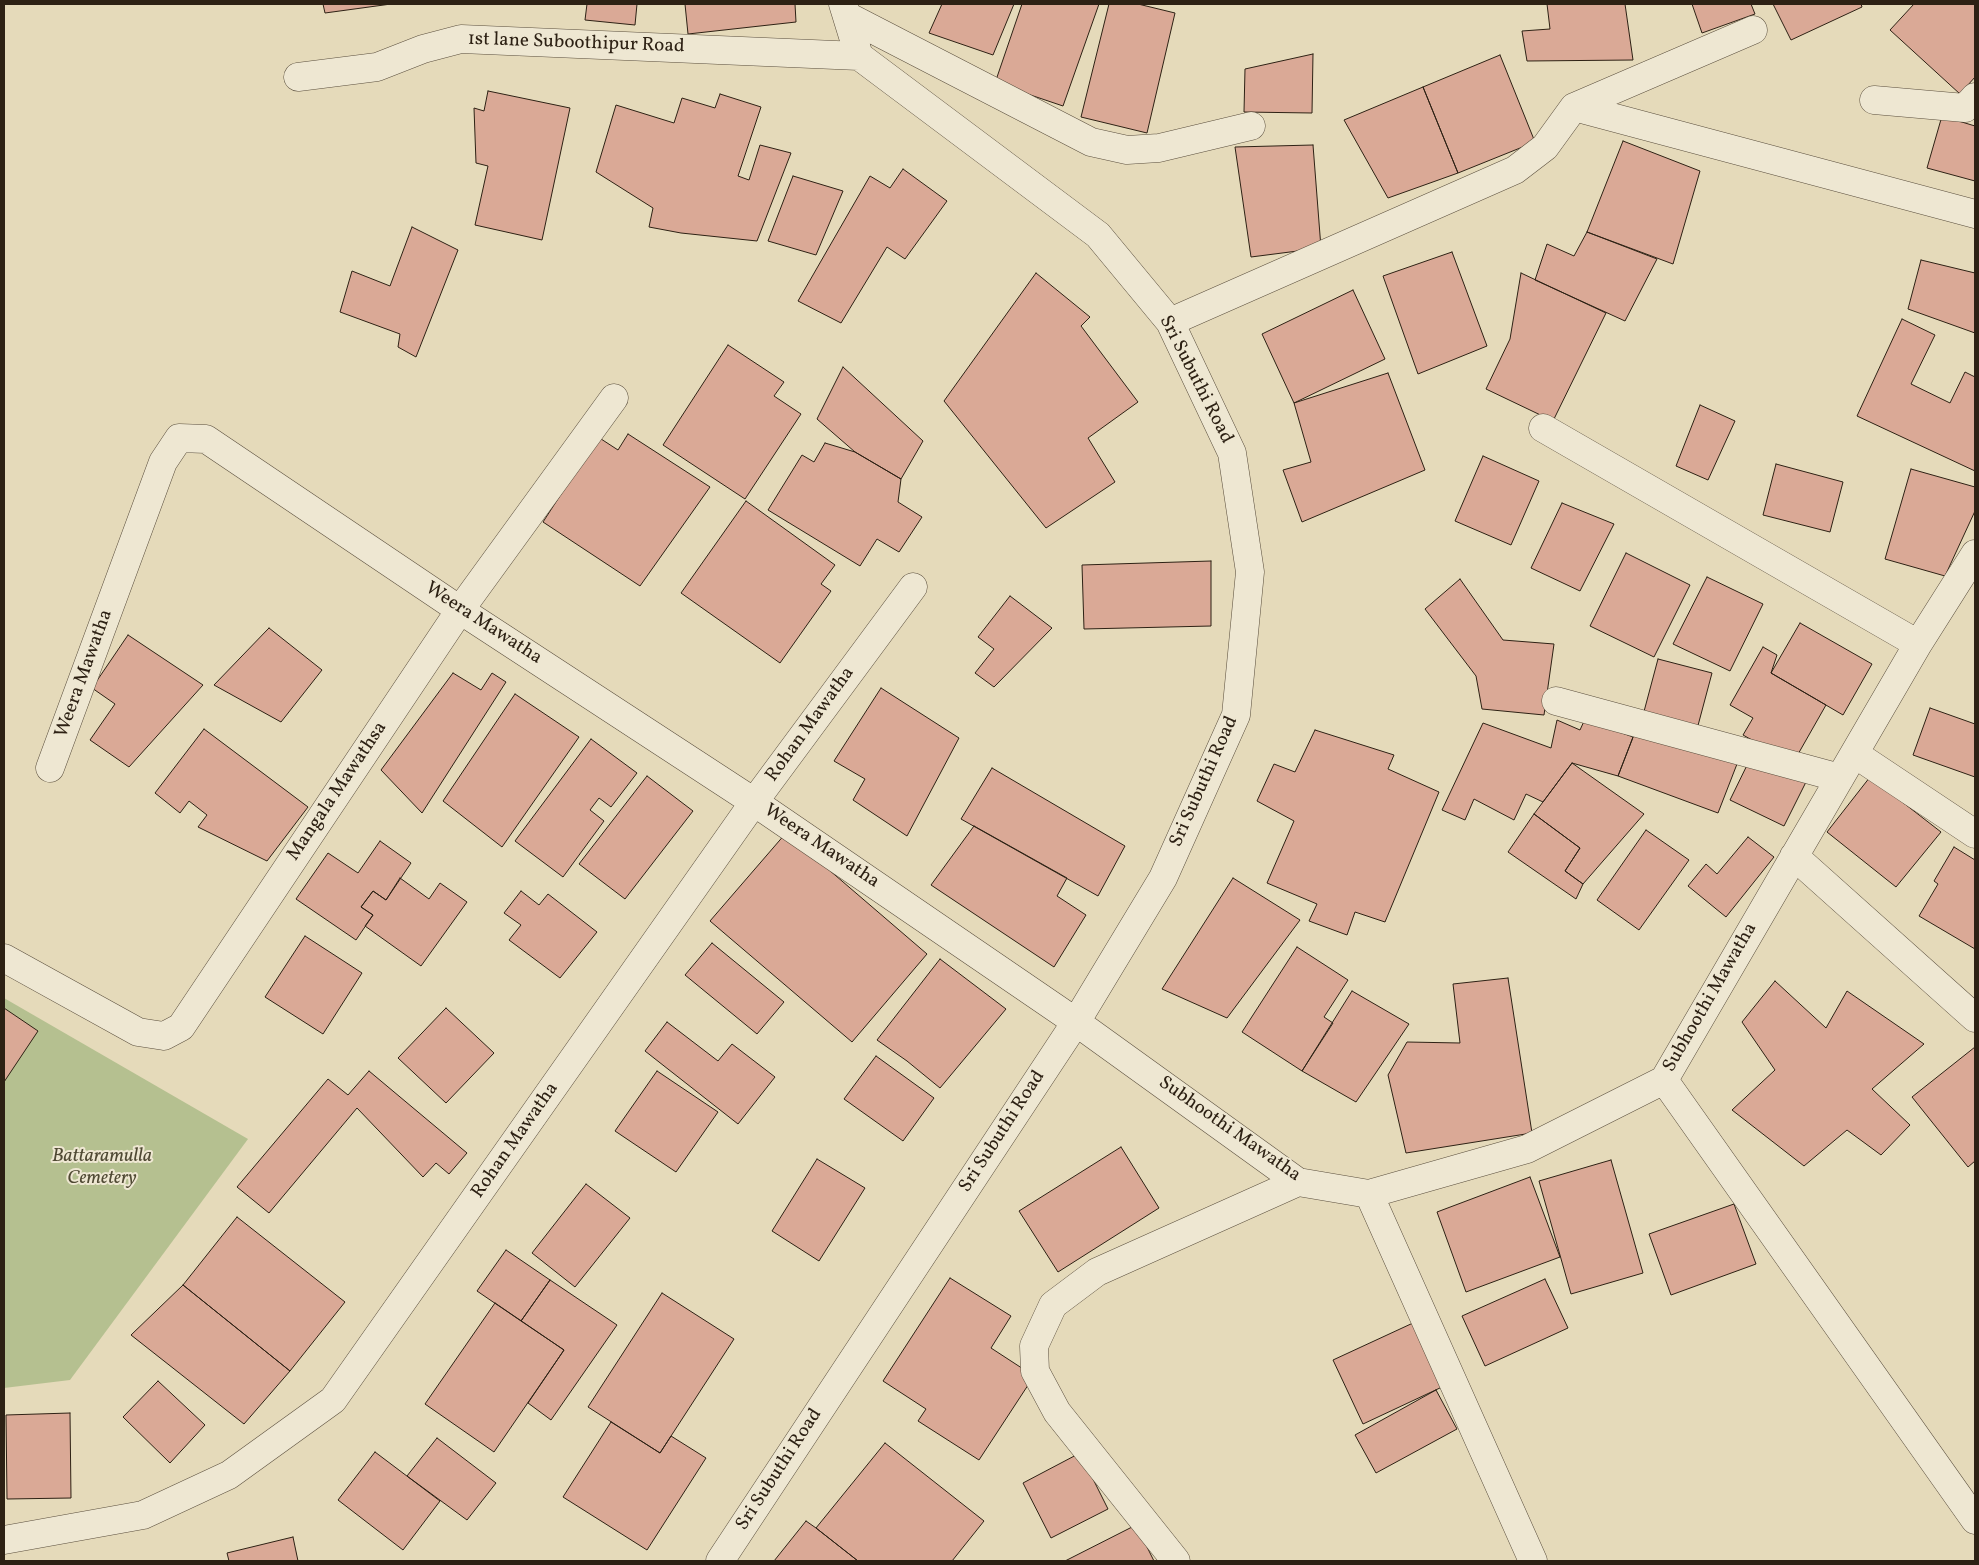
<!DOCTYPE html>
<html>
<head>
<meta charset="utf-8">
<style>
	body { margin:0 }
	#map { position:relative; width:1979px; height:1565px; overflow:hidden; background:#e5daba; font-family:Vollkorn,serif }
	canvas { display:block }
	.frame { position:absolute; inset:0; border:5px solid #2d2114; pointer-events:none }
</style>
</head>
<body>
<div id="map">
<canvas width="1979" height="1565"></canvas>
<div class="frame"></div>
</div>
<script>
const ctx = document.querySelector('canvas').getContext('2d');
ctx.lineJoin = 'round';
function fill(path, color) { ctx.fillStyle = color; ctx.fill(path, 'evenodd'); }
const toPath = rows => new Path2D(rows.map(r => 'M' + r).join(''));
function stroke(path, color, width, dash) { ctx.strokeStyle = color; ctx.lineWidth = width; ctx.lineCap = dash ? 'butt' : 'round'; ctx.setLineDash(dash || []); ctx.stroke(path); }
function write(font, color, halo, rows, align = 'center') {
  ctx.font = font + ' Vollkorn,serif'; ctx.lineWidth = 4; ctx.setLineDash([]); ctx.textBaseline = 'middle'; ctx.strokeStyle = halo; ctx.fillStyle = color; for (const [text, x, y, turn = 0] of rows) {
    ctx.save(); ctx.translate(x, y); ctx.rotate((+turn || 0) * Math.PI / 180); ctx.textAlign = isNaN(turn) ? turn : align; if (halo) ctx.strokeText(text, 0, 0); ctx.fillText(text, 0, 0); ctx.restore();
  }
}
fill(toPath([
	[4,998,248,1139,70,1380,4,1388]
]), '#b5c090');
const building = toPath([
	[323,4,391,4,325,13,323,4],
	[587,4,637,4,635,25,585,20,587,4],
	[685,4,795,4,796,22,688,34,685,4],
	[942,4,1014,4,993,55,929,33,942,4],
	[1022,4,1099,4,1063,106,995,83,1022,4],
	[1109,4,1138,4,1175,13,1147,133,1081,117,1109,4],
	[1547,4,1625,4,1633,60,1527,61,1522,31,1550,29,1547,4],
	[1692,4,1751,4,1755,14,1702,33,1692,4],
	[1773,4,1861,4,1862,7,1791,40,1773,4],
	[1914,4,1975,4,1975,77,1960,94,1890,30,1914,4],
	[1313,54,1312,113,1244,112,1245,69,1313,54],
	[1500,55,1535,142,1458,173,1423,87,1500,55],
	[1423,87,1458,173,1388,198,1344,120,1423,87],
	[488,91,570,108,542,240,475,225,488,166,476,163,474,108,484,111,488,91],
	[720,94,761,107,738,176,749,180,760,145,791,153,757,241,681,233,649,227,653,208,596,172,616,105,674,123,682,98,715,108,720,94],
	[1942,116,1975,126,1975,181,1927,168,1942,116],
	[1623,141,1700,171,1673,264,1587,232,1623,141],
	[1313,145,1321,248,1251,257,1235,147,1313,145],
	[903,169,947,201,905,259,887,247,841,323,798,301,870,176,890,188,903,169],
	[793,176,843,191,816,255,768,241,793,176],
	[412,227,458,250,416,357,398,347,400,334,340,312,352,271,390,286,412,227],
	[1587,232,1657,259,1625,321,1535,280,1547,244,1574,256,1587,232],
	[1452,252,1487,346,1418,374,1383,276,1452,252],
	[1921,260,1975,273,1975,333,1908,309,1921,260],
	[1036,273,1090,317,1081,326,1138,402,1088,438,1115,482,1046,528,944,401,1036,273],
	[1521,273,1606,313,1553,421,1486,389,1510,339,1521,273],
	[1353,290,1385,359,1294,403,1262,334,1353,290],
	[1902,319,1935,335,1911,384,1950,403,1965,372,1975,377,1975,471,1857,416,1902,319],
	[728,345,784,382,774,396,801,414,745,499,663,445,728,345],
	[843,367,923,441,901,479,855,452,817,419,843,367],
	[1388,373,1425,470,1302,522,1283,470,1311,462,1294,403,1388,373],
	[1700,405,1735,421,1708,480,1676,466,1700,405],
	[628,434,710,487,640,586,543,522,598,437,618,450,628,434],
	[825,443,855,452,901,479,898,502,922,517,899,552,877,539,860,566,768,510,802,455,814,462,825,443],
	[1483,456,1539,481,1511,545,1455,521,1483,456],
	[1776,464,1843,482,1830,532,1763,515,1776,464],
	[1911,469,1975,487,1975,511,1945,576,1885,559,1911,469],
	[746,501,835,565,821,584,831,591,780,663,681,593,746,501],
	[1562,503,1614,524,1580,591,1531,568,1562,503],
	[1626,553,1690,585,1654,657,1590,626,1626,553],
	[1211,561,1211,626,1084,629,1082,565,1211,561],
	[1707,577,1763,604,1730,671,1673,644,1707,577],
	[1460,579,1503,640,1554,644,1544,715,1482,709,1476,676,1425,609,1460,579],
	[1010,596,1052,628,994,687,975,673,994,649,978,637,1010,596],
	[1800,623,1872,664,1843,715,1771,673,1800,623],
	[269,628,322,670,281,722,214,685,269,628],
	[128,635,203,685,129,767,90,740,115,704,92,688,128,635],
	[1763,647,1777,655,1771,673,1826,705,1793,763,1743,735,1753,718,1730,705,1763,647],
	[1658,659,1712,673,1696,733,1642,719,1658,659],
	[453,673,481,690,492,673,506,682,422,813,381,770,453,673],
	[881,688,959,738,907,836,853,800,865,779,834,761,881,688],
	[515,694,579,737,502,847,443,801,515,694],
	[1930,708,1975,724,1975,777,1913,755,1930,708],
	[1585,719,1633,737,1618,776,1572,763,1543,802,1526,794,1514,820,1474,799,1465,820,1442,810,1483,723,1551,748,1557,720,1580,730,1585,719],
	[1637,727,1737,764,1718,813,1618,776,1637,727],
	[204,729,308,807,267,861,198,827,207,815,189,801,180,813,155,793,204,729],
	[1315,730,1394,755,1388,769,1439,792,1385,922,1355,912,1347,935,1309,921,1317,904,1267,883,1294,821,1257,801,1274,764,1295,772,1315,730],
	[591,739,637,773,611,807,599,798,590,810,604,821,563,877,515,841,591,739],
	[1752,755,1806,782,1784,826,1730,800,1752,755],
	[1572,763,1644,814,1583,884,1565,871,1580,848,1534,814,1572,763],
	[992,768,1125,846,1098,896,961,819,992,768],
	[647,776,693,811,625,899,579,864,647,776],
	[1870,777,1941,832,1896,887,1827,832,1870,777],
	[1534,814,1580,848,1565,871,1583,884,1576,899,1508,852,1534,814],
	[974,826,1067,878,1057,896,1086,915,1054,967,931,885,974,826],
	[1646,830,1689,860,1639,930,1597,900,1646,830],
	[786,833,927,954,852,1042,710,921,786,833],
	[1748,837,1774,857,1726,917,1688,886,1706,864,1717,874,1748,837],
	[380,841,411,863,386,900,373,891,361,907,373,915,356,940,296,899,328,853,358,873,380,841],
	[1954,847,1975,860,1975,949,1919,916,1938,884,1934,881,1954,847],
	[400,878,429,899,440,883,467,902,421,966,365,926,373,915,361,907,373,891,386,900,400,878],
	[1233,878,1300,920,1227,1018,1162,989,1233,878],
	[521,891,539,905,548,894,597,932,560,978,509,940,521,925,504,913,521,891],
	[305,936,362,973,323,1034,265,997,305,936],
	[712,943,784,1002,757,1034,685,975,712,943],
	[1297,947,1348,980,1324,1017,1333,1023,1302,1071,1242,1032,1297,947],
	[940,959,1006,1009,940,1088,907,1061,877,1040,940,959],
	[1508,978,1532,1133,1406,1153,1388,1075,1407,1042,1460,1043,1453,984,1508,978],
	[1775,981,1826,1028,1847,991,1924,1044,1872,1089,1910,1125,1881,1155,1847,1130,1804,1166,1732,1110,1775,1070,1742,1022,1775,981],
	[1352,991,1409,1024,1356,1102,1302,1071,1352,991],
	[4,1008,38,1031,4,1082,4,1008],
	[446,1008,494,1053,446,1103,398,1058,446,1008],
	[667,1022,718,1061,732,1044,775,1077,738,1124,645,1051,667,1022],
	[1975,1047,1975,1161,1968,1167,1912,1097,1975,1047],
	[876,1056,934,1098,903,1141,844,1099,876,1056],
	[369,1071,467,1153,449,1174,436,1163,423,1177,357,1108,269,1213,237,1187,328,1079,348,1095,369,1071],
	[657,1071,718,1112,676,1172,615,1131,657,1071],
	[1121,1147,1159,1208,1058,1272,1019,1211,1121,1147],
	[817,1159,865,1188,819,1261,772,1231,817,1159],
	[1611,1160,1643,1273,1571,1294,1539,1181,1611,1160],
	[1530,1177,1560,1257,1466,1292,1437,1212,1530,1177],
	[586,1184,630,1218,575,1287,532,1253,586,1184],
	[1734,1204,1756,1264,1671,1295,1649,1234,1734,1204],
	[237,1217,345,1302,290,1371,183,1285,237,1217],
	[506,1250,550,1280,521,1321,477,1291,506,1250],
	[950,1278,1011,1316,991,1348,1034,1376,979,1460,918,1421,926,1409,883,1381,950,1278],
	[1545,1279,1568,1328,1485,1366,1462,1316,1545,1279],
	[550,1280,617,1325,551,1420,528,1403,564,1350,521,1321,550,1280],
	[183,1285,290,1371,244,1424,131,1335,183,1285],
	[662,1293,734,1339,660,1453,588,1407,662,1293],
	[495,1303,564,1350,494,1452,425,1404,495,1303],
	[1413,1323,1442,1387,1363,1424,1333,1360,1413,1323],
	[158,1381,205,1425,170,1463,123,1417,158,1381],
	[1436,1390,1457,1429,1376,1473,1355,1435,1436,1390],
	[70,1413,71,1498,7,1499,6,1415,70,1413],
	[611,1422,660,1453,671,1436,706,1458,647,1550,563,1497,611,1422],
	[437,1438,496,1483,467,1520,407,1476,437,1438],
	[885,1443,984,1521,952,1561,858,1561,816,1528,885,1443],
	[375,1452,440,1501,403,1550,338,1500,375,1452],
	[1080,1453,1108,1509,1051,1538,1023,1483,1080,1453],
	[806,1521,816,1528,858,1561,774,1561,806,1521],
	[1136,1525,1154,1561,1065,1561,1136,1525],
	[293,1537,298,1561,229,1561,227,1553,293,1537]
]);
fill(building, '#daa996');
stroke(building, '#2d2114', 1);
const minor = toPath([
	[847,16,1091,142,1127,150,1159,148,1251,126],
	[298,77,377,67,423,49,461,39,859,56],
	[1874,100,1965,108,1975,97],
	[1574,107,1753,30],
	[1170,322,1515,170,1545,147,1574,107,1975,214],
	[1543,428,1918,644],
	[1556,701,1840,778],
	[1855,754,1975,834],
	[50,768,163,462,179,438,206,439,460,610,754,802,1076,1022,1298,1182,1369,1194,1527,1149,1664,1080,1918,644,1975,554],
	[1794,856,1975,1018],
	[4,958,138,1032,164,1036,181,1027,460,610,614,398],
	[1664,1080,1975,1520],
	[1369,1194,1533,1561],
	[4,1540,143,1515,229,1475,333,1400,754,802,913,587],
	[720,1561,1076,1022,1163,878,1236,715,1250,572,1232,453,1170,322,1098,235,859,56,843,4],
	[1176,1561,1057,1412,1035,1371,1034,1346,1053,1305,1097,1272,1298,1182]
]);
stroke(minor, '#5b4f3e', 29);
stroke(minor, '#eee7d2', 28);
write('19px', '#2d2114', '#eee7d2', [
	["1st lane Suboothipur Road",576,44,2],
	["Sri Subuthi Road",1195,380,63],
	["Weera Mawatha",483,624,33],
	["Weera Mawatha",85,674,-70],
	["Rohan Mawatha",811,725,-54],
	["Sri Subuthi Road",1205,782,-66],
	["Mangala Mawathsa",338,792,-56],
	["Weera Mawatha",821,847,34],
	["Subhoothi Mawatha",1711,998,-60],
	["Subhoothi Mawatha",1229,1130,35],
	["Sri Subuthi Road",1003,1132,-57],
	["Rohan Mawatha",516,1141,-55],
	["Sri Subuthi Road",780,1470,-57]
]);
write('italic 19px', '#4f4933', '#eee7d2', [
	["Battaramulla",102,1158],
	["Cemetery",102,1180]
]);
</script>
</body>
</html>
